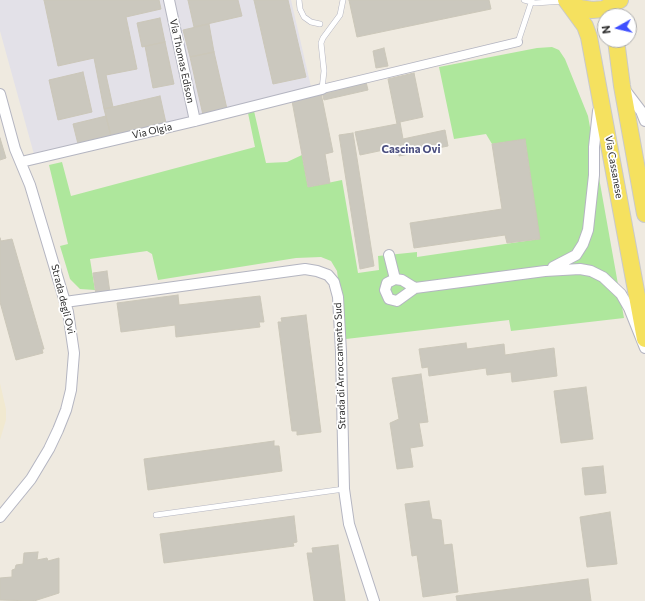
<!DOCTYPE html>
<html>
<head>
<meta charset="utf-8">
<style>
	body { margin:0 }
	#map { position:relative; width:645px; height:601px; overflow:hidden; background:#efeae0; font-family:Commissioner,sans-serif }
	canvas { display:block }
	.north { position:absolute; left:597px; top:8px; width:40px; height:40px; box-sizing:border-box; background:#fff; border:1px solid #ababab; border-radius:50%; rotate:262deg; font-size:11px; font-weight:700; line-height:16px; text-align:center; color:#2e2e2e }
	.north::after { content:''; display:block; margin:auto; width:14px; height:18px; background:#3e4eff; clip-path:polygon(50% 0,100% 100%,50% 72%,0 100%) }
</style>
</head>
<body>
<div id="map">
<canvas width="645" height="601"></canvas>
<div class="north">N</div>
</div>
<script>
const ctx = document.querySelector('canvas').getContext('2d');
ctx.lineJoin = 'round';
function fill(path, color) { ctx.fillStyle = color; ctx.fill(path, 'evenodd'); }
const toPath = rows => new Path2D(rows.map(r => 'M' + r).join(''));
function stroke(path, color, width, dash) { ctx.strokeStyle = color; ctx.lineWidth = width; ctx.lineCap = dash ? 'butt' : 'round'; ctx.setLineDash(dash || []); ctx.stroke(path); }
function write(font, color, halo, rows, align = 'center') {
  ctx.font = font + ' Commissioner,sans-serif'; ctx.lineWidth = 3.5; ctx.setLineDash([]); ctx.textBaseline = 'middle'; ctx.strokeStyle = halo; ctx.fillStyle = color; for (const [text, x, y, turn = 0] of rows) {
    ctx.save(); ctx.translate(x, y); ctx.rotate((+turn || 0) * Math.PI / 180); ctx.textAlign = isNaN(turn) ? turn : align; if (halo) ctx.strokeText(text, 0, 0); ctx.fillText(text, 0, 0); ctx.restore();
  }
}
fill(toPath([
	[0,0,291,0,312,91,35,158,0,31]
]), '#e3e1e8');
fill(toPath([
	[0,383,6,409,6,420,0,440]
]), '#f1e9d0');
fill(toPath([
	[552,47,559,50,565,59,588,116,624,318,511,331,509,320,346,339,337,271,331,261,321,257,296,258,158,280,152,254,147,251,90,259,95,290,80,289,70,279,60,246,68,244,49,165,62,162,71,196,255,147,248,113,254,111,266,163,287,162,302,155,308,187,342,180,358,273,379,270,378,256,417,252,417,257,539,239,525,140,492,144,486,134,454,139,439,67,537,48]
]), '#aee79c');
const building = toPath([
	[44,0,159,0,161,9,126,17,137,69,106,75,113,107,104,109,94,58,58,66,44,0],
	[188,0,238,0,242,16,194,27,188,0],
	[254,0,288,0,306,77,273,84,254,0],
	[349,0,489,0,491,9,357,37,349,0],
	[160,18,165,42,142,47,137,23,160,18],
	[209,24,214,52,190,57,183,30,209,24],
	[165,42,174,84,153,88,145,46,165,42],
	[384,48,388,66,376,68,373,51,384,48],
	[214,52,227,109,203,115,190,57,214,52],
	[83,72,92,112,58,120,49,80,83,72],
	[414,73,423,117,400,122,403,139,445,130,448,146,399,156,398,147,360,155,355,132,397,124,388,79,414,73],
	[366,82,368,90,324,100,322,92,366,82],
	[321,93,333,152,325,154,330,183,308,187,292,101,321,93],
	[160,96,166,123,111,136,104,109,160,96],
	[106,116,111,136,78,144,73,124,106,116],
	[353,133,374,266,360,269,339,135,353,133],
	[0,138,6,158,0,160,0,138],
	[525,139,540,239,507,243,505,235,414,248,410,223,502,209,492,144,525,139],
	[0,238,1,241,12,239,44,349,42,349,43,353,16,360,0,302,0,238],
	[107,271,110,293,96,295,93,273,107,271],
	[178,295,179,305,260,296,264,322,259,322,260,327,176,337,175,325,121,332,117,303,178,295],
	[306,315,321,432,297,435,297,431,292,431,278,322,282,322,281,318,306,315],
	[466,343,467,349,504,344,505,355,554,348,557,376,512,382,511,372,487,375,486,368,429,376,428,367,422,368,419,349,466,343],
	[421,374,428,422,419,423,423,446,410,448,413,467,397,469,390,423,399,419,392,378,421,374],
	[586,387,593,439,561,443,554,391,586,387],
	[274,441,274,446,279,446,282,471,148,490,144,459,274,441],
	[603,466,606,493,585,495,582,468,603,466],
	[429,501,432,519,441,520,444,545,452,544,458,592,423,597,417,555,412,556,405,504,429,501],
	[610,512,617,564,587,567,580,517,610,512],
	[294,516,297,542,293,543,294,546,164,563,160,534,294,516],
	[338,545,345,601,314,601,307,553,313,553,312,548,338,545],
	[38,552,37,560,47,558,48,561,59,558,59,593,34,601,0,600,0,578,12,577,12,570,15,569,16,565,23,564,24,553,38,552],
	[588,579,591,601,457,601,456,596,588,579]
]);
fill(building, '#cbc8be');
stroke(building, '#cbc7b9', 1);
const service = toPath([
	[299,0,300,9,304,17,311,22,320,24],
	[524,0,535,3,564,1],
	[518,42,531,3],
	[322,89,324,71,321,43,323,38,340,15,343,0],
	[156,515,344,489]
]);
const pedestrian = toPath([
	[322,89,518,42]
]);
const minor = toPath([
	[169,0,195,121],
	[625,90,641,111,645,121],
	[0,94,15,149,30,185,68,312,74,353,71,390,66,410,58,430,49,449,31,479,0,517],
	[21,162,195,121,322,89],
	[389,255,395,279],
	[553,267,576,255,583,244,588,230,594,175,594,147,598,111],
	[415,288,402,280,395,279,387,283,385,290,389,299,397,301,415,288,545,271,580,269,591,271,603,277,621,294,629,308,645,348],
	[65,302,305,269,317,271,328,275,334,282,338,297,341,352,344,489,349,524,374,601]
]);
const primary = toPath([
	[566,0,585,26,589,37,645,339],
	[567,1,580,8,592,10,604,9,620,0],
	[616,40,622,86,645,214]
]);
stroke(service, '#b4b5c1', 6);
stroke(pedestrian, '#b4b5c1', 10);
stroke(minor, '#b4b5c1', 12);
stroke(primary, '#c9c9c9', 18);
stroke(service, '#fff', 5);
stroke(pedestrian, '#fff', 8);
stroke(minor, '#fff', 10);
stroke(primary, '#f5e15f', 16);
write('10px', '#2e2e2e', '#fff', [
	["Via Thomas Edison",182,61,78],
	["Via Olgia",152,131,-13],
	["Via Cassanese",614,167,80],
	["Strada degli Ovi",63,299,76],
	["Strada di Arroccamento Sud",340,366,-92]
]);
write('bold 11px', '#4c5081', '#fff', [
	["Cascina Ovi",411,149]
]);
</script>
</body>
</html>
